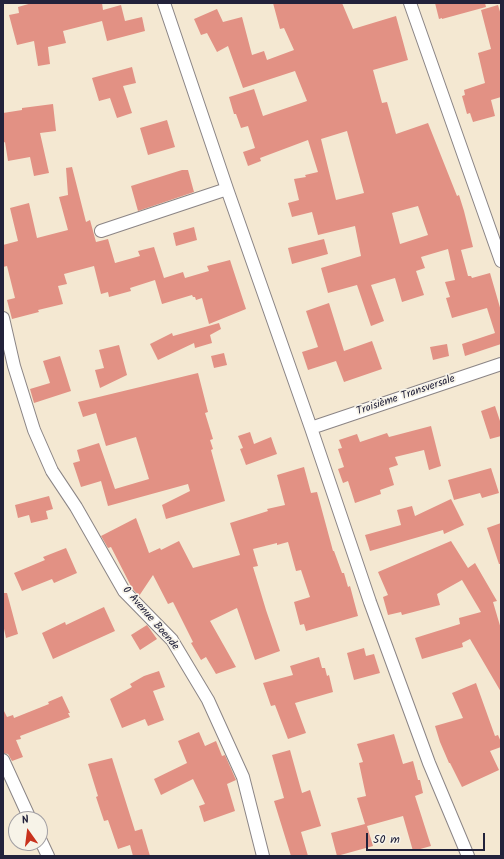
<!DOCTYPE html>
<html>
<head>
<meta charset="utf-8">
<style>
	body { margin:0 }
	#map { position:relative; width:504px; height:859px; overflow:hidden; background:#f4e8d2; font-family:Kalam,sans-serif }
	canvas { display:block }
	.frame { position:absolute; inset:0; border:4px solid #22223b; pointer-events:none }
	.north { position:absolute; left:8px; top:811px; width:40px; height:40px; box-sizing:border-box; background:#f7f3e8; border:1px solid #a29fa3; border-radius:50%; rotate:346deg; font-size:11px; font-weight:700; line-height:16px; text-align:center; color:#22223b }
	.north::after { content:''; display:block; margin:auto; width:14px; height:18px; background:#c8321e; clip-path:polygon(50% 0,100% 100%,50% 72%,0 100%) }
	.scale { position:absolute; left:366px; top:833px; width:119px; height:18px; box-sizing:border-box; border:2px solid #22223b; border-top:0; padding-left:5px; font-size:12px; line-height:14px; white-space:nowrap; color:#22223b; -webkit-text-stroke:3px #f7f3e8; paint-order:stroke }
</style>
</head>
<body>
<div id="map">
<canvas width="504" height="859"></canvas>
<div class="frame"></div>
<div class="north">N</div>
<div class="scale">50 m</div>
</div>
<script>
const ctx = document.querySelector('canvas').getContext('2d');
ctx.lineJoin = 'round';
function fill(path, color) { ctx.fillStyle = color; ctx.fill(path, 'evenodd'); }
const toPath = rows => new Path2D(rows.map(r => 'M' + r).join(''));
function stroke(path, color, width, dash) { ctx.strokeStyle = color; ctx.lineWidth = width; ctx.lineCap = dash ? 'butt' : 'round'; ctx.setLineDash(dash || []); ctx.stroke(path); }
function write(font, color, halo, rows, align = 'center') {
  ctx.font = font + ' Kalam,sans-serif'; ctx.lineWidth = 3.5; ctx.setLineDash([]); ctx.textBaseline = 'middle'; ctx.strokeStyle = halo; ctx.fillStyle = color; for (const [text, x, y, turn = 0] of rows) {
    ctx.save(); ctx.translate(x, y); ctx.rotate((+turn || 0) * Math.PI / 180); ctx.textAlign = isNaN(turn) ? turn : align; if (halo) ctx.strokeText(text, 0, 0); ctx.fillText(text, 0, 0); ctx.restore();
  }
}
fill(toPath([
	[32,3,102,3,103,10,121,5,125,21,142,17,145,31,107,41,102,21,63,31,66,43,48,47,50,64,38,66,34,41,17,45,9,15,19,13,18,7],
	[273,3,342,3,353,29,396,16,408,60,373,70,382,103,387,102,396,134,428,123,457,196,459,195,464,211,473,247,461,250,468,276,471,276,472,278,490,273,501,311,501,344,465,356,462,344,495,333,487,308,452,318,446,298,450,297,445,282,455,280,448,249,421,257,425,268,416,271,424,295,402,302,395,278,371,285,384,321,371,326,357,285,328,293,321,268,361,256,355,226,318,235,312,212,292,217,288,203,299,200,294,179,306,177,305,175,318,172,308,140,260,158,261,161,248,166,243,152,255,148,248,126,241,128,236,114,234,114,229,97,254,89,263,116,307,101,295,71,243,88,228,46,217,52,207,33,201,35,194,19,217,9,223,22,242,17,252,55,264,51,267,60,294,50,284,28,280,29],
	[347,131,364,193,336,200,321,139],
	[418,206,428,235,400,244,392,213],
	[435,3,485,3,486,7,442,19,442,18,439,19],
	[498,5,501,15,501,97,491,100,495,116,473,122,470,113,467,114,462,96,465,95,464,90,485,83,478,53,491,49,481,10],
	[132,67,136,83,123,86,132,113,117,118,110,98,99,101,92,78],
	[53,104,56,131,40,133,49,173,34,176,30,157,8,161,5,142,3,143,3,113,22,110,22,108],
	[167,120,175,147,148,155,140,128],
	[72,167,86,222,90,220,96,242,108,239,115,263,140,256,138,251,154,247,164,278,183,272,185,278,209,271,207,266,230,260,246,309,209,324,202,298,196,300,195,297,193,297,192,295,162,304,155,280,130,288,131,291,109,297,108,292,101,294,94,266,64,274,67,284,58,286,63,304,38,310,39,312,12,319,7,300,15,298,7,266,3,267,3,245,18,241,10,208,29,203,37,238,68,230,59,197,68,195,66,168],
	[182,170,188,170,194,192,138,211,131,186],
	[194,227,197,240,176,246,173,233],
	[324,239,328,254,292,264,288,248],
	[329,303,344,351,372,341,382,369,344,382,336,361,308,370,302,352,318,347,306,311],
	[219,323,221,329,210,335,212,343,195,348,194,343,158,360,150,344,172,333,173,336],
	[447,344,449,356,433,360,430,347],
	[119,345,127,375,100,388,95,370,104,368,99,350],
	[224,353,227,365,214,368,211,356],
	[60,356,71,391,34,403,30,389,50,383,43,361],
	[198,373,208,412,205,413,213,439,210,440,213,449,211,450,225,501,166,519,162,505,190,491,188,484,108,506,101,481,81,487,73,463,80,461,77,450,99,443,115,489,149,479,136,437,106,446,96,413,83,417,78,402],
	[495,406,501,424,501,436,490,439,481,411],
	[431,426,441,466,429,470,424,450,395,457,398,465,389,468,394,485,380,490,381,494,355,503,348,481,343,483,338,469,344,467,338,449,342,448,339,440,357,434,360,442,387,433,389,437],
	[250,432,254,444,271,437,277,454,246,465,240,449,243,448,238,436],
	[304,467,311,493,317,492,333,551,334,551,342,573,344,573,348,587,350,586,358,616,306,631,304,624,300,625,294,602,310,597,301,570,296,571,288,542,277,545,277,543,253,549,258,566,253,567,266,610,280,651,255,660,237,608,210,621,236,667,216,674,206,657,201,660,191,643,193,642,173,602,168,604,153,575,139,596,132,588,111,547,108,548,101,536,136,518,149,553,160,548,161,550,179,541,193,568,240,555,230,523,268,511,267,509,285,505,277,475],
	[491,468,499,493,482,498,480,493,454,500,448,480],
	[49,496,53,509,46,511,48,519,31,523,29,515,18,518,15,505],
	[451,499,464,525,444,534,443,530,370,551,365,535,401,525,397,510,412,506,415,516],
	[501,523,501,564,499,564,487,528],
	[451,541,468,568,475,563,497,601,493,602,501,629,501,692,470,639,462,643,463,647,422,659,415,638,460,624,459,618,481,612,462,580,437,594,440,605,402,615,401,612,388,615,383,597,388,595,378,572],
	[66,548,77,573,54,583,52,579,22,591,14,573,45,560,43,557],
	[3,593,7,593,18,634,6,638,3,624],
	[104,607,115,631,53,659,42,633,65,622,66,625],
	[147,625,157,639,140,650,131,635],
	[364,648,366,656,374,654,380,673,354,680,347,653],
	[319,657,322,668,325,668,327,676,329,675,333,692,295,703,306,733,288,739,275,705,271,706,263,683,293,675,290,666],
	[159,671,165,687,153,691,164,720,148,726,145,719,122,728,110,699,132,687,130,684,144,676],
	[476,683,495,736,498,735,501,742,501,747,490,751,499,770,462,787,450,763,449,763,440,742,435,726,463,718,452,693],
	[62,696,70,713,68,713,70,717,20,736,21,739,16,740,23,757,12,761,8,754,3,753,3,709,7,717,13,715,14,718,49,704,48,702],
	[199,732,205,746,216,741,222,756,225,755,236,780,227,784,235,811,204,822,199,806,205,804,193,779,161,795,154,779,187,763,178,741],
	[394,734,403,764,413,761,418,780,420,780,423,793,415,796,431,846,413,851,403,816,367,826,373,846,337,856,331,833,365,824,357,798,366,796,359,763,363,762,357,744],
	[290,750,302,793,310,790,321,826,301,832,308,856,291,856,274,801,284,798,272,755],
	[112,758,135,831,142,829,150,856,133,856,130,845,118,849,108,820,104,821,96,797,98,796,88,764]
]), '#e29184');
const minor = toPath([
	[164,3,227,189,311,428,370,602,429,763,468,856],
	[410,3,501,261],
	[101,231,227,189],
	[3,318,14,366,34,430,52,471,76,507,124,591,172,640,208,700,243,777,263,856],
	[311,428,501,364],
	[3,760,30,819],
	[40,839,48,856]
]);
stroke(minor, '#8b8586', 14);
stroke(minor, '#fff', 12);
write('11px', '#22223b', '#f7f3e8', [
	["Troisième Transversale",406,396,-19],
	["0 Avenue Boende",150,619,49]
]);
</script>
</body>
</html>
